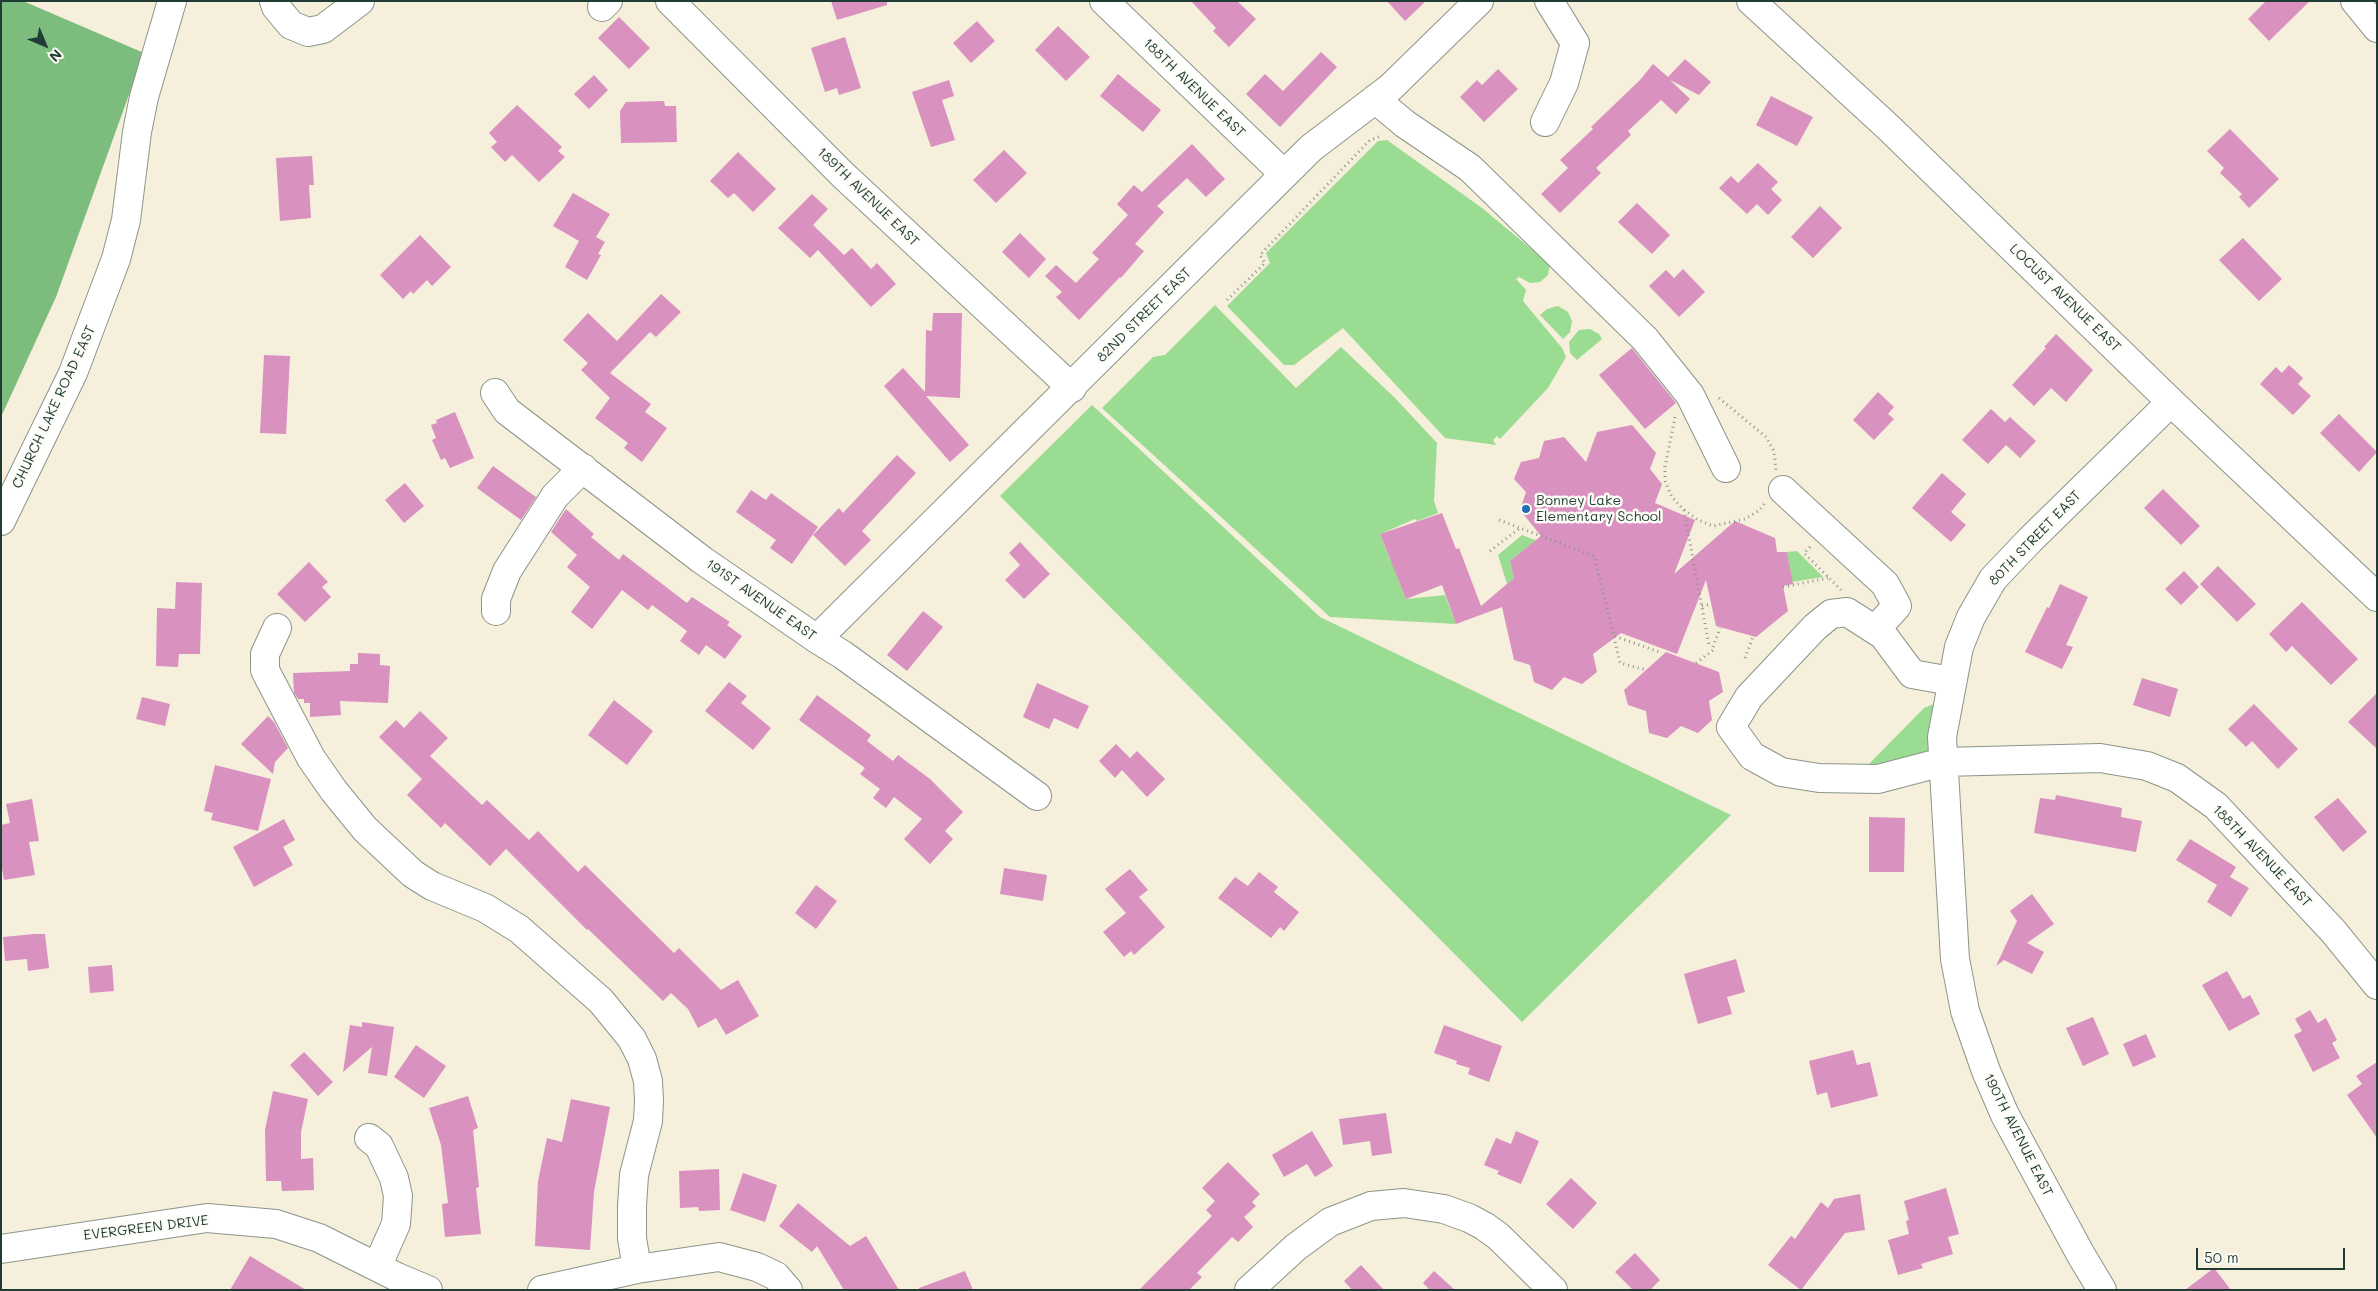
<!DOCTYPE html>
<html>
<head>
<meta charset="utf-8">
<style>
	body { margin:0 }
	#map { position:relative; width:2378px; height:1291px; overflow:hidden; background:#f5efdc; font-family:Mali,sans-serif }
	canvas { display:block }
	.frame { position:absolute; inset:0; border:2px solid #1f3d34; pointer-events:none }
	.north { position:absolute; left:20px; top:20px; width:50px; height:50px; -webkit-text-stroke:4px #fdfcf7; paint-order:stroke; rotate:135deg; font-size:14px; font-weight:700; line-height:20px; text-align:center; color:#1f3d34 }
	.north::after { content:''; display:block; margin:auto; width:18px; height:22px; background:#1f3d34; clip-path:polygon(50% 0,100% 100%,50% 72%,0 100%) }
	.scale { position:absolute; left:2196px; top:1248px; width:149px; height:22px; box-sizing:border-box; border:2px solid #1f3d34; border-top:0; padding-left:6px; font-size:15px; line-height:18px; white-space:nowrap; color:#1f3d34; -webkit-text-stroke:4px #fdfcf7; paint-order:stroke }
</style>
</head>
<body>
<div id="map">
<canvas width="2378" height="1291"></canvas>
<div class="frame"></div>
<div class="north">N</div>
<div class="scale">50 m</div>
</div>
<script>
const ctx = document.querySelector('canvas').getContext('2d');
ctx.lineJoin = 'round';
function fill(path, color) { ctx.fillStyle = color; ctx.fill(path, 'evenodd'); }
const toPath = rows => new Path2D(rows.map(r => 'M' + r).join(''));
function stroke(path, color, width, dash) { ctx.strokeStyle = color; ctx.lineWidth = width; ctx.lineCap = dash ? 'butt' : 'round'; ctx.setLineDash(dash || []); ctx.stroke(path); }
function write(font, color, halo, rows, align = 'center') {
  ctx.font = font + ' Mali,sans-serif'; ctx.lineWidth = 5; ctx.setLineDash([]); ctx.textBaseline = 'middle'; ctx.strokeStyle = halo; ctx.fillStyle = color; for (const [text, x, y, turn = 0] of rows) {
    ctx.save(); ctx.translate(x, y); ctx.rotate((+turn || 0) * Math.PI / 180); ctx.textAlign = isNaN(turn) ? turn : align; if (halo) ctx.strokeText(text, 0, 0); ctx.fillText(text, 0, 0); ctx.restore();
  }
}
fill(toPath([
	[1387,140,1482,208,1541,257,1545,254,1550,264,1548,275,1540,282,1530,283,1519,277,1516,279,1526,290,1523,301,1562,348,1566,357,1548,388,1500,439,1497,436,1493,440,1496,445,1445,438,1343,328,1294,365,1284,365,1227,306,1270,263,1266,253,1378,141],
	[1215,305,1296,388,1341,347,1395,398,1437,443,1434,501,1438,513,1417,521,1415,519,1380,534,1391,562,1414,553,1395,571,1406,599,1445,595,1456,624,1330,617,1102,408,1153,357,1165,355],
	[1558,306,1568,312,1572,321,1570,332,1563,339,1540,315,1547,309],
	[1590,329,1599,334,1602,339,1577,360,1570,353,1569,342,1579,330],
	[1092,405,1320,617,1731,815,1522,1022,1000,496],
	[1522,535,1543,543,1542,555,1525,549,1510,561,1514,578,1507,584,1498,555],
	[1797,551,1823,577,1792,582,1787,552],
	[1934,704,1931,755,1866,767,1924,708]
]), '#9bdc93');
fill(toPath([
	[1,1,23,1,144,53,56,297,1,417]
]), '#7cbc7d');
fill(toPath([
	[831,1,887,1,887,5,837,20],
	[1191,1,1237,1,1256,19,1229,47,1213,31,1216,28],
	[1387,1,1426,1,1405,21],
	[2266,1,2310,1,2269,41,2248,19],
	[619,17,650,48,629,69,598,38],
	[977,21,995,41,971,63,953,43],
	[1058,26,1090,57,1066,81,1035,50],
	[845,37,861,88,839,95,837,88,825,92,811,48],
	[1321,52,1337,67,1280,127,1246,94,1265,74,1283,91],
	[1685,59,1711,82,1699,95,1670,80,1690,99,1676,114,1661,100,1628,131,1631,135,1596,168,1601,173,1560,213,1541,194,1568,168,1560,160,1593,129,1591,127,1640,80,1653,64,1668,77],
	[1498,69,1518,89,1484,122,1460,97,1477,80,1482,85],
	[1118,74,1161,110,1143,132,1100,96],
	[594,75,608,90,589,109,574,94],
	[949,80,954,96,942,100,955,140,931,147,912,92],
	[1771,96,1813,117,1797,146,1756,125],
	[664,101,665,106,676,106,677,142,621,143,620,111,626,102],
	[517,105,562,147,558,151,565,157,539,182,512,155,505,162,491,147,497,142,489,133],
	[2230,129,2279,179,2249,208,2239,197,2242,194,2220,173,2224,168,2207,151],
	[1192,144,1225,179,1206,197,1187,178,1157,206,1164,212,1135,244,1144,251,1121,278,1120,277,1079,320,1056,297,1062,292,1045,276,1056,265,1076,283,1099,259,1092,253,1128,215,1117,204,1134,185,1142,192],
	[1004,150,1027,173,996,203,973,180],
	[738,152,776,189,753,212,734,193,728,198,710,181],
	[312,156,314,185,309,185,311,218,280,221,276,158],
	[1758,163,1778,182,1771,189,1782,200,1768,215,1757,204,1747,214,1719,188,1731,176,1738,183],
	[573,193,610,214,596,237,605,242,598,254,601,255,587,280,565,267,579,241,553,226],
	[812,194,828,209,813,225,844,255,852,248,871,269,877,263,896,284,871,307,818,250,810,258,778,228],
	[1637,203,1670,235,1652,254,1618,222],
	[1820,206,1842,228,1813,258,1791,237],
	[1020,233,1046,259,1029,278,1002,252],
	[420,235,451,267,432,286,427,280,413,294,411,291,403,299,380,275],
	[2243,238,2282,279,2259,301,2219,260],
	[1683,269,1705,292,1679,317,1649,286,1666,270,1674,278],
	[661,294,681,312,656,337,650,332,610,373,651,404,645,412,667,428,642,462,624,448,628,443,595,418,610,398,581,370,588,363,563,340,588,313,617,341],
	[933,313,962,313,960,398,926,396,969,445,950,462,884,386,903,368,925,392,926,330,932,331],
	[2056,334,2093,370,2066,402,2051,388,2034,406,2012,385,2046,348,2044,347],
	[1632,348,1676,403,1645,429,1599,375],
	[264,355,290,356,286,434,260,433],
	[2289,365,2303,378,2298,384,2311,396,2293,415,2260,384,2276,367,2282,373],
	[1878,392,1894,407,1888,414,1894,419,1874,440,1853,420],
	[1991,409,2005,422,2010,417,2036,441,2020,458,2006,445,1988,464,1962,440],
	[455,412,474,458,450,468,445,458,441,460,432,440,436,438,431,425,437,423,436,420],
	[2339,414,2377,452,2359,472,2320,433],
	[1632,425,1656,453,1650,469,1662,484,1655,503,1695,520,1674,574,1735,521,1775,538,1777,552,1787,552,1793,584,1783,586,1788,611,1756,637,1716,626,1706,580,1677,654,1621,633,1593,654,1597,672,1582,684,1564,677,1552,690,1534,682,1530,665,1514,660,1502,607,1456,624,1442,585,1406,599,1380,534,1442,513,1456,549,1459,548,1481,606,1514,578,1510,561,1541,536,1520,510,1526,492,1514,479,1521,462,1539,458,1544,441,1564,437,1586,462,1597,432],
	[897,455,916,473,862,531,871,540,845,566,813,535,839,508,843,513],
	[493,466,536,497,521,520,477,488],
	[1942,473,1966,494,1951,512,1966,525,1951,542,1912,508],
	[405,483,424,506,404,523,385,500],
	[2163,489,2200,526,2181,545,2144,508],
	[751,490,766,500,771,493,818,527,792,564,770,548,776,540,736,512],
	[566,509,594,534,591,537,619,560,623,554,687,603,692,597,730,622,727,625,742,636,725,659,706,645,699,655,680,641,687,631,652,605,648,610,622,590,592,629,571,612,590,587,567,567,577,555,551,532],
	[1020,542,1050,574,1024,599,1005,580,1020,565,1009,553],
	[309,562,328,582,322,587,331,597,305,622,277,594],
	[2218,566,2256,604,2237,622,2200,584],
	[2184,571,2199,587,2181,605,2165,589],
	[176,582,202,583,200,654,179,654,178,667,156,666,157,608,175,609],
	[2060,584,2088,597,2066,645,2073,647,2062,669,2025,652,2047,607,2049,608],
	[2302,602,2358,659,2331,685,2292,646,2286,652,2269,634],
	[923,611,943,627,907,671,887,655],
	[1666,652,1719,672,1723,692,1709,701,1712,720,1698,733,1681,726,1667,738,1649,733,1646,711,1628,705,1624,690],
	[358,653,380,654,380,665,390,666,388,703,340,701,341,715,310,717,310,703,304,703,304,699,298,699,294,693,293,673,350,671,350,664,358,664],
	[2142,678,2178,689,2170,717,2133,705],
	[729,682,747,696,741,703,771,728,753,750,705,711],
	[1037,683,1089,706,1078,729,1054,718,1049,729,1023,717],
	[2377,693,2377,749,2348,722],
	[817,695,871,735,867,741,893,761,898,755,930,779,963,812,945,831,953,839,930,864,904,839,922,819,894,797,886,808,873,798,880,789,860,774,865,768,799,720],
	[142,697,170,704,165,726,136,719],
	[614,700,653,731,627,765,588,735],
	[2254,704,2298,749,2278,769,2252,741,2246,747,2228,729],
	[420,711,448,738,430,756,482,805,487,800,529,840,538,831,578,872,585,865,674,953,679,948,721,990,738,980,759,1016,726,1035,716,1018,698,1028,688,1009,671,993,663,1001,588,929,587,930,506,849,490,866,445,823,441,828,407,795,422,779,379,737,396,720,404,728],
	[268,716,274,722,288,748,275,762,273,774,241,744],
	[1116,744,1130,758,1137,751,1165,779,1147,797,1122,770,1115,778,1099,761],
	[215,765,271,779,258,831,211,820,213,813,204,811],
	[2056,795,2122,808,2121,817,2142,821,2136,852,2034,833,2040,798,2055,800],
	[2338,798,2367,832,2343,852,2314,817],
	[32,799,39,841,29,842,35,875,4,880,1,863,1,825,10,823,6,804],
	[1869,817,1905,818,1904,872,1869,872],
	[284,819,295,840,283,847,293,865,254,887,233,847],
	[2190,839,2236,867,2230,877,2249,888,2231,917,2207,902,2217,885,2176,860],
	[1004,868,1047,875,1043,901,1000,894],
	[1130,869,1148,890,1139,897,1165,927,1134,955,1131,951,1124,957,1103,932,1126,913,1105,889],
	[1259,872,1278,887,1274,892,1299,912,1284,931,1280,927,1271,938,1218,898,1235,877,1248,886],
	[816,885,837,901,816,929,795,913],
	[2032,894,2054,924,2027,943,2044,952,2032,974,2004,960,1996,966,2017,921,2010,911],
	[34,934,45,934,49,968,28,971,27,959,5,961,3,937],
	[1736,959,1745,992,1727,997,1732,1014,1698,1024,1684,974],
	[112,965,114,991,90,993,88,967],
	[2227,971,2243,999,2250,995,2260,1014,2229,1031,2202,985],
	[2310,1010,2318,1023,2326,1018,2337,1040,2332,1043,2340,1058,2313,1072,2294,1035,2302,1031,2295,1019],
	[2093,1017,2109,1054,2083,1066,2066,1028],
	[362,1022,394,1027,387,1076,368,1073,372,1047,343,1072,350,1025,362,1027],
	[1444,1025,1502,1046,1489,1082,1468,1074,1470,1068,1456,1064,1457,1061,1434,1053],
	[2146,1034,2156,1057,2133,1067,2123,1044],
	[416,1045,446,1066,424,1098,394,1077],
	[1853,1050,1857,1065,1870,1062,1878,1096,1831,1108,1827,1092,1817,1095,1809,1061],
	[304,1052,333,1082,318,1096,290,1065],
	[2377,1062,2377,1138,2347,1095,2362,1084,2356,1076],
	[273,1091,308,1099,301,1132,301,1159,313,1158,314,1190,282,1191,281,1181,266,1181,265,1130],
	[468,1096,478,1128,473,1130,479,1187,476,1188,481,1234,445,1237,442,1204,448,1203,441,1145,429,1108],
	[571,1099,610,1107,594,1192,590,1250,535,1246,538,1181,547,1138,562,1142],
	[1386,1113,1392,1153,1372,1156,1370,1141,1343,1145,1339,1119],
	[1312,1131,1333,1166,1315,1177,1307,1164,1284,1177,1272,1155],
	[1516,1131,1539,1141,1521,1184,1497,1174,1499,1171,1484,1165,1496,1138,1511,1144],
	[1228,1162,1260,1194,1252,1202,1256,1206,1244,1217,1253,1227,1238,1242,1232,1237,1197,1273,1202,1277,1189,1290,1139,1290,1212,1216,1206,1210,1215,1201,1202,1188],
	[719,1169,720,1210,699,1211,698,1207,680,1208,679,1171],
	[743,1173,777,1185,765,1222,730,1210],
	[1571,1178,1597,1203,1573,1229,1546,1204],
	[1946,1188,1959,1234,1948,1237,1953,1254,1921,1264,1923,1268,1898,1275,1888,1240,1909,1234,1906,1221,1909,1220,1904,1201],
	[1860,1194,1865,1230,1845,1233,1801,1290,1768,1265,1791,1236,1795,1239,1821,1202,1828,1208,1834,1199],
	[798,1203,850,1246,866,1236,899,1290,844,1290,817,1246,812,1252,779,1226],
	[1635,1253,1660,1280,1650,1290,1633,1290,1615,1272],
	[250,1256,306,1290,230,1290],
	[1361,1265,1384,1290,1352,1290,1344,1281],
	[2214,1268,2231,1290,2185,1290],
	[965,1271,973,1290,919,1290,919,1288],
	[1434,1271,1455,1290,1430,1290,1423,1283]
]), '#d991bf');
const minor = toPath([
	[274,1,276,7,291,25,308,32,323,29,360,1],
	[670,1,843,175,1072,388],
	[1104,1,1284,174],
	[1751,1,1889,128,2171,402,2377,597],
	[2355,1,2377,28],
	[602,7,608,1],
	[1375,99,1405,124,1470,168,1645,339,1690,395,1726,468],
	[1545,122,1564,83,1575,43,1549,1],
	[495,393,507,411,702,560,817,639,843,655,1037,796],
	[1783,490,1885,584,1897,606,1875,630],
	[1,521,73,373,116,259,126,220,137,132,144,97,172,1],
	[496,611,496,599,507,571,555,496,583,468],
	[277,628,265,654,265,670,269,678,311,758,334,791,365,829,413,874,432,886,485,908,519,929,601,1001,632,1039,642,1059,648,1081,649,1101,648,1121,634,1175,632,1206,632,1238,637,1269],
	[817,639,1311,148,1390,88,1479,1],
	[1951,681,1912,674,1883,635,1847,612,1831,614,1815,627,1749,697,1731,727,1752,756,1781,772,1819,778,1878,779,1943,762,2100,758,2147,766,2177,778,2216,806,2333,931,2377,985],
	[369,1138,379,1146,394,1178,398,1196,396,1224,377,1267],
	[1,1249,207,1218,276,1224,319,1238,397,1277,428,1290],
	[542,1290,637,1269,719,1257,757,1267,776,1276,788,1290],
	[1249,1290,1296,1247,1330,1222,1371,1206,1404,1203,1444,1209,1469,1218,1484,1226,1498,1236,1553,1290],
	[2102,1290,2081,1255,2005,1115,1986,1071,1965,1011,1955,959,1942,737,1959,647,1971,617,1993,579,2030,540,2171,402]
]);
stroke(minor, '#8a9688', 30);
stroke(toPath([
	[1227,300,1265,263,1260,255,1370,140,1381,136],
	[1719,398,1766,437,1774,451,1776,470],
	[1675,417,1665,467,1665,481,1672,497,1682,508,1698,520,1713,526,1745,519,1760,510,1764,504],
	[1684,510,1709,645],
	[1499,520,1594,556,1614,636,1659,652],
	[1810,547,1804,553,1841,590],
	[1490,551,1520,528],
	[1783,587,1828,578],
	[1702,606,1711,604],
	[1614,637,1620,663,1646,670],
	[1713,647,1720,628],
	[1745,658,1753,637],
	[1696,663,1716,648]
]), '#8a9688', 3, [1, 4]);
stroke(minor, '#fff', 28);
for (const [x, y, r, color] of [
	[1526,509,5,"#1f6fb2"]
]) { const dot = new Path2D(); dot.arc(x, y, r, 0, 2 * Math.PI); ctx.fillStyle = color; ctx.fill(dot); stroke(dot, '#fdfcf7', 2); }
write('14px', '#1f3d34', '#fdfcf7', [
	["188TH AVENUE EAST",1194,88,44],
	["189TH AVENUE EAST",868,197,44],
	["LOCUST AVENUE EAST",2065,298,44],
	["82ND STREET EAST",1144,315,-45],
	["CHURCH LAKE ROAD EAST",54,407,-65],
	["80TH STREET EAST",2035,538,-46],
	["191ST AVENUE EAST",761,600,35],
	["188TH AVENUE EAST",2262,856,46],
	["190TH AVENUE EAST",2018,1135,63],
	["EVERGREEN DRIVE",146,1228,-7]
]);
write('14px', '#1f3d34', '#fdfcf7', [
	["Bonney Lake",1536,501],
	["Elementary School",1536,517]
], 'left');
</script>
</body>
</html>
